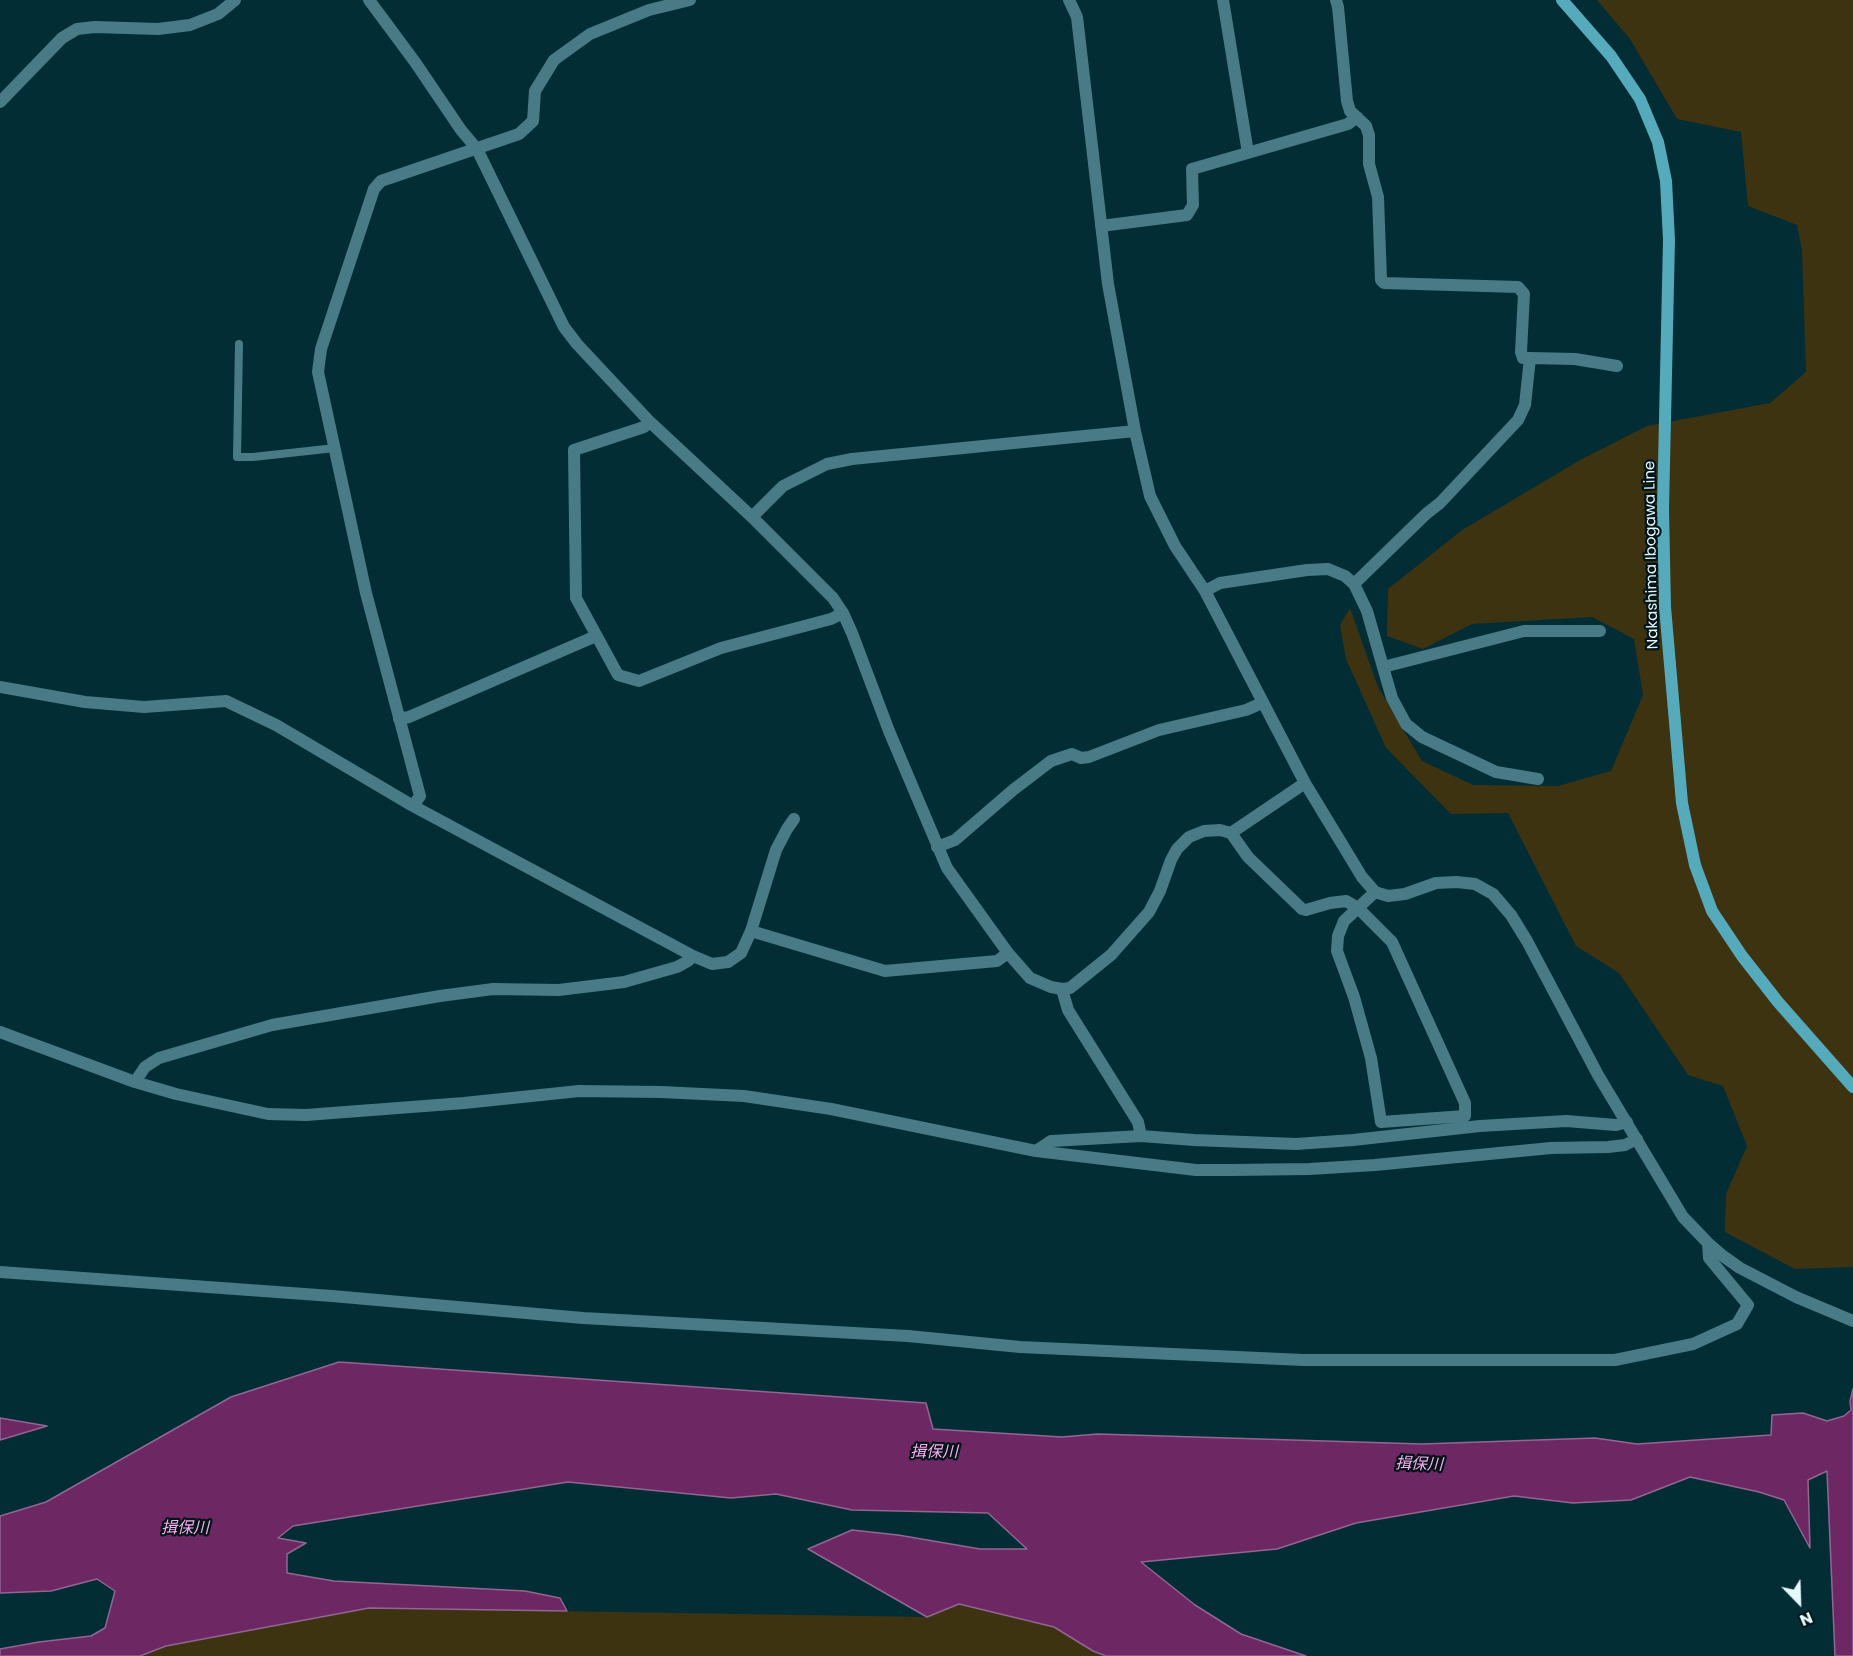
<!DOCTYPE html>
<html>
<head>
<meta charset="utf-8">
<style>
	body { margin:0 }
	#map { position:relative; width:1853px; height:1656px; overflow:hidden; background:#022d35; font-family:Poppins,sans-serif }
	canvas { display:block }
	.north { position:absolute; left:1769px; top:1572px; width:60px; height:60px; -webkit-text-stroke:4px #011418; paint-order:stroke; rotate:157deg; font-size:16px; font-weight:700; line-height:24px; text-align:center; color:#e4f9fe }
	.north::after { content:''; display:block; margin:auto; width:21px; height:27px; background:#e4f9fe; clip-path:polygon(50% 0,100% 100%,50% 72%,0 100%) }
</style>
</head>
<body>
<div id="map">
<canvas width="1853" height="1656"></canvas>
<div class="north">N</div>
</div>
<script>
const ctx = document.querySelector('canvas').getContext('2d');
ctx.lineJoin = 'round';
function fill(path, color) { ctx.fillStyle = color; ctx.fill(path, 'evenodd'); }
const toPath = rows => new Path2D(rows.map(r => 'M' + r).join(''));
function stroke(path, color, width, dash) { ctx.strokeStyle = color; ctx.lineWidth = width; ctx.lineCap = dash ? 'butt' : 'round'; ctx.setLineDash(dash || []); ctx.stroke(path); }
function write(font, color, halo, rows, align = 'center') {
  ctx.font = font + ' Poppins,"Noto Sans JP",sans-serif'; ctx.lineWidth = 4.5; ctx.setLineDash([]); ctx.textBaseline = 'middle'; ctx.strokeStyle = halo; ctx.fillStyle = color; for (const [text, x, y, turn = 0] of rows) {
    ctx.save(); ctx.translate(x, y); ctx.rotate((+turn || 0) * Math.PI / 180); ctx.textAlign = isNaN(turn) ? turn : align; if (halo) ctx.strokeText(text, 0, 0); ctx.fillText(text, 0, 0); ctx.restore();
  }
}
fill(toPath([
	[1597,0,1853,0,1853,1267,1795,1269,1725,1232,1726,1194,1747,1146,1723,1086,1688,1075,1619,973,1576,946,1508,813,1451,814,1386,748,1346,659,1340,625,1350,608,1378,687,1422,761,1473,785,1558,786,1611,771,1643,695,1634,639,1592,617,1472,624,1423,649,1387,636,1388,589,1462,530,1582,459,1647,426,1770,403,1806,372,1802,250,1797,225,1748,206,1741,132,1677,119,1630,39],
	[959,1604,1054,1627,1093,1651,1106,1656,140,1656,166,1646,369,1608,927,1617]
]), '#3d3311');
const water = toPath([
	[339,1362,926,1403,933,1429,1062,1437,1098,1434,1422,1444,1595,1438,1637,1444,1771,1435,1772,1415,1803,1413,1827,1421,1844,1416,1851,1410,1850,1401,1853,1389,1853,1656,1835,1656,1827,1471,1808,1480,1810,1548,1784,1500,1759,1492,1690,1477,1631,1500,1573,1503,1514,1496,1356,1523,1277,1549,1141,1562,1195,1605,1241,1634,1306,1656,1106,1656,1093,1651,1054,1627,959,1604,927,1617,808,1549,852,1530,898,1535,980,1549,1027,1549,988,1513,852,1510,776,1494,731,1498,568,1482,293,1526,278,1538,306,1543,287,1554,287,1573,334,1581,525,1591,560,1598,567,1611,369,1608,166,1646,140,1656,0,1656,0,1649,39,1642,91,1636,105,1628,115,1591,97,1579,51,1591,0,1593,0,1516,46,1502,231,1397,339,1362],
	[0,1418,47,1426,0,1440,0,1418]
]);
fill(water, '#6d2864');
stroke(water, '#916792', 1.5);
stroke(toPath([
	[239,344,237,457,253,457,335,448]
]), '#487b85', 8);
stroke(toPath([
	[369,0,415,62,461,130,477,149,564,327,577,344,650,422,752,517,833,598,843,613,852,633,889,731,947,868,1008,953,1030,978,1051,987,1062,989,1070,988,1111,955,1149,912,1160,891,1171,860,1177,849,1189,837,1204,831,1220,830,1231,833,1305,783],
	[1069,0,1077,17,1108,284,1135,431,1150,496,1175,546,1205,591,1305,783,1362,877,1375,892,1388,896,1405,894,1436,883,1457,882,1475,884,1493,894,1511,915,1527,941,1598,1075,1683,1217,1708,1243,1723,1256,1740,1268,1796,1297,1853,1321],
	[1223,0,1248,153],
	[1336,0,1338,7,1347,101,1350,111,1366,126,1369,135,1369,164,1378,197,1381,280,1384,283,1518,287,1524,294,1521,352,1523,358,1530,358],
	[0,102,62,38,77,29,95,27,158,29,190,25,218,14,235,0],
	[1101,226,1187,215,1193,205,1192,169,1348,124,1357,117],
	[650,422,644,427,574,450,576,598,618,675,639,681,721,648,831,619,843,613],
	[752,517,783,486,827,464,852,459,1135,431],
	[1354,584,1426,514,1440,503,1518,420,1525,405,1530,358,1575,359,1617,366],
	[1205,591,1220,583,1307,570,1328,569,1345,576,1354,584,1367,611,1383,667,1524,631,1600,631],
	[1383,667,1392,698,1406,724,1422,737,1496,772,1538,779],
	[0,687,85,702,144,707,226,701,276,725,413,806,693,956,712,964,728,962,741,953,751,931,776,850,787,829,794,819],
	[399,719,409,717,596,636],
	[413,806,420,796,366,593,318,372,321,349,374,189,381,181,519,134,533,121,535,91,554,60,590,34,649,10,690,0],
	[1231,833,1248,857,1302,909,1306,910,1330,903,1346,901,1358,908,1392,942,1465,1103,1465,1116,1381,1122,1371,1058,1354,997,1337,951,1338,936,1344,921,1358,908,1375,892],
	[937,847,955,840,1013,790,1051,761,1072,754,1081,758,1089,757,1159,730,1246,710,1262,703],
	[751,931,885,971,997,961,1008,953],
	[1062,989,1068,1010,1138,1122,1141,1136],
	[0,1032,135,1082,176,1094,268,1114,306,1115,464,1103,579,1091,661,1092,744,1096,831,1109,1036,1151,1196,1170,1232,1170,1309,1169,1375,1165,1551,1148,1608,1147,1625,1145,1637,1139],
	[135,1082,145,1067,159,1058,272,1025,440,996,493,989,559,990,624,982,677,967,688,961,693,956],
	[1036,1151,1051,1141,1141,1136,1194,1140,1296,1144,1353,1140,1480,1126,1566,1121,1616,1125,1627,1122],
	[0,1272,332,1296,583,1318,908,1336,1020,1347,1303,1360,1615,1360,1693,1344,1737,1324,1748,1305,1709,1258,1708,1243]
]), '#487b85', 12);
stroke(toPath([
	[1562,0,1611,56,1640,99,1658,142,1666,181,1669,240,1663,509,1665,607,1682,803,1695,865,1712,911,1742,956,1778,1002,1853,1087]
]), '#5ab', 12);
write('15px', '#e4f9fe', '#011418', [
	["Nakashima Ibogawa Line",1652,555,-91]
]);
write('italic 16px', '#fdaef0', '#011418', [
	["揖保川",934,1453],
	["揖保川",1419,1465,2],
	["揖保川",185,1529]
]);
</script>
</body>
</html>
